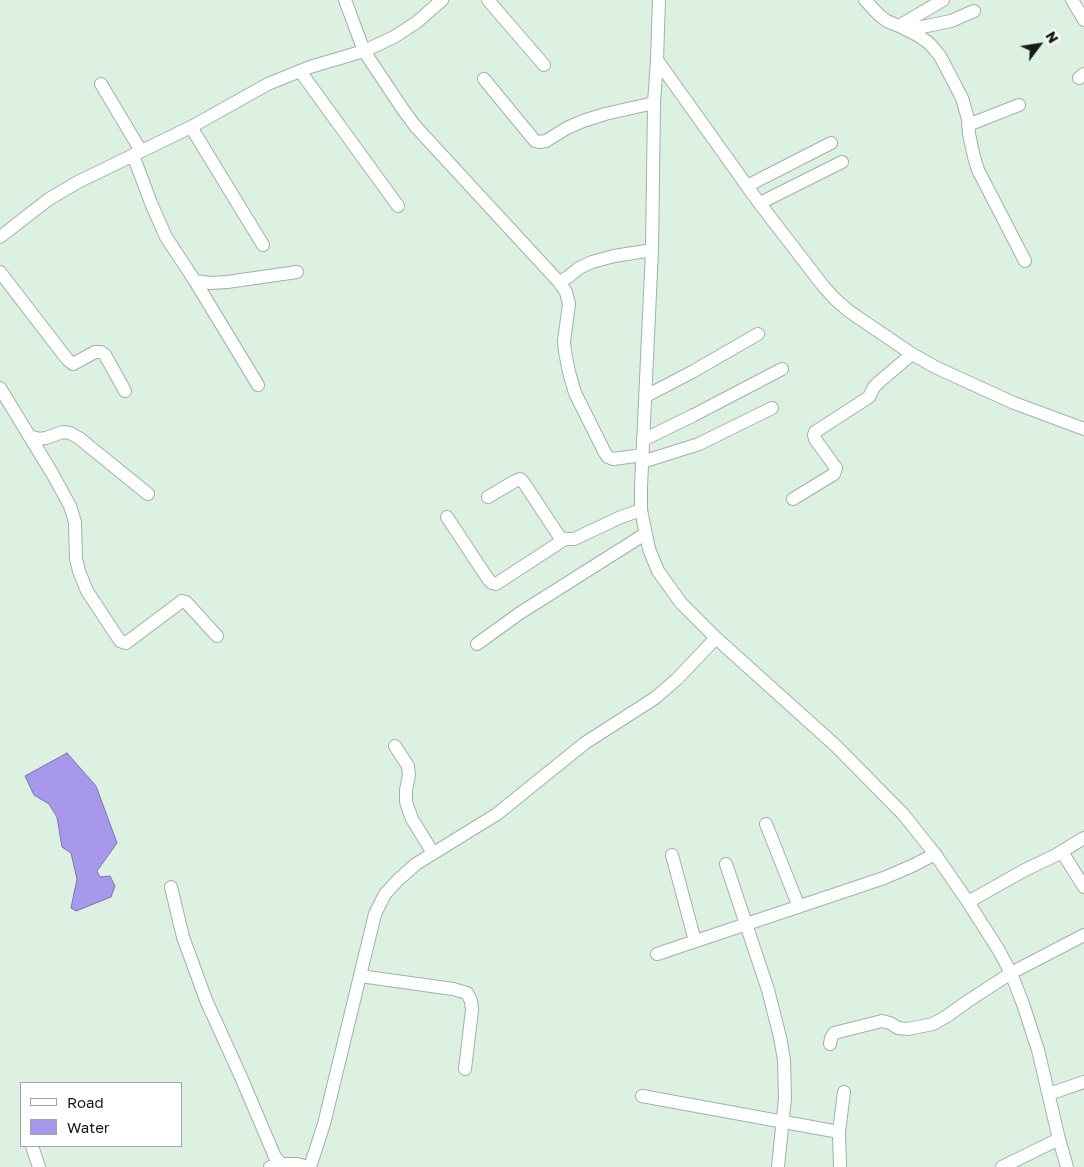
<!DOCTYPE html>
<html>
<head>
<meta charset="utf-8">
<style>
	body { margin:0 }
	#map { position:relative; width:1084px; height:1167px; overflow:hidden; background:#dcf1e2; font-family:"Golos Text",sans-serif }
	canvas { display:block }
	.legend { position:absolute; left:20px; top:1082px; width:162px; height:65px; box-sizing:border-box; background:#fff; border:1px solid #a2a5a3; margin:0; padding:6px 9px; list-style:none; font-size:15px; color:#161d18 }
	.legend li { display:flex; align-items:center; gap:10px; height:25px }
	.legend b { width:25px; border:1px solid #a2a5a3 }
	.north { position:absolute; left:1014px; top:20px; width:50px; height:50px; -webkit-text-stroke:4px #fff; paint-order:stroke; rotate:59deg; font-size:14px; font-weight:700; line-height:20px; text-align:center; color:#161d18 }
	.north::after { content:''; display:block; margin:auto; width:18px; height:22px; background:#161d18; clip-path:polygon(50% 0,100% 100%,50% 72%,0 100%) }
</style>
</head>
<body>
<div id="map">
<canvas width="1084" height="1167"></canvas>
<ul class="legend">
<li><b style="height:6px;background:#fff"></b>Road</li>
<li><b style="height:14px;background:#a798eb"></b>Water</li>
</ul>
<div class="north">N</div>
</div>
<script>
const ctx = document.querySelector('canvas').getContext('2d');
ctx.lineJoin = 'round';
function fill(path, color) { ctx.fillStyle = color; ctx.fill(path, 'evenodd'); }
const toPath = rows => new Path2D(rows.map(r => 'M' + r).join(''));
function stroke(path, color, width, dash) { ctx.strokeStyle = color; ctx.lineWidth = width; ctx.lineCap = dash ? 'butt' : 'round'; ctx.setLineDash(dash || []); ctx.stroke(path); }
const water = toPath([
	[67,753,96,786,117,843,97,871,100,877,110,876,115,886,111,897,76,911,71,908,77,879,71,853,62,847,57,817,49,804,34,795,25,776,67,753]
]);
fill(water, '#a798eb');
stroke(water, '#7c73ac', 1);
const minor = toPath([
	[345,0,364,51,404,111,416,127,559,282,566,292,569,304,564,341,565,352,569,372,575,393,605,453,608,457,613,459,643,455],
	[488,0,544,65],
	[659,0,657,60,654,103,652,250,641,487,641,510,649,549,658,571,681,603,716,638,836,746,903,814,935,854,968,902,998,949,1011,973,1023,1004,1038,1050,1059,1139,1067,1167],
	[865,0,879,15,887,21,899,26,919,36,930,44,940,56,962,98,968,119,969,134,974,157,978,170,1025,261],
	[1072,0,1084,20],
	[899,26,943,0],
	[907,30,951,21,974,11],
	[657,60,757,200,824,287,836,300,850,312,912,354,937,368,1014,403,1084,429],
	[300,71,398,206],
	[1079,78,1084,74],
	[484,79,535,141,539,142,546,141,567,128,583,121,605,114,654,103],
	[101,84,141,151],
	[968,125,1019,105],
	[191,127,263,245],
	[133,155,151,203,166,237,195,281,210,283,227,282,297,272],
	[747,186,831,143],
	[760,203,842,162],
	[0,237,49,199,78,182,191,127,268,84,310,67,364,51,394,37,417,22,442,0],
	[0,272,67,359,73,364,95,352,101,352,105,355,125,391],
	[195,281,258,385],
	[559,282,568,277,579,268,592,262,614,256,652,250],
	[0,388,52,473,70,506,75,522,76,559,79,571,87,591,120,641,126,643,182,601,186,602,217,636],
	[646,396,692,372,758,334],
	[29,436,39,439,46,438,63,432,70,433,79,438,148,494],
	[643,440,694,415,782,369],
	[642,462,699,444,772,408],
	[488,497,515,481,520,479,524,483,559,536,565,539,574,539,621,517,641,510],
	[793,499,834,474,836,468,815,439,814,435,815,432,869,397,874,387,879,382,912,354],
	[447,517,488,579,492,583,496,584,565,539],
	[477,644,520,613,645,534],
	[395,746,408,766,409,775,406,790,406,802,412,819,433,853],
	[766,824,799,907],
	[1062,852,1084,887],
	[672,855,695,941],
	[726,864,768,990,780,1037,784,1060,785,1098,778,1167],
	[171,887,183,937,206,1000,241,1077,275,1157,281,1164],
	[968,902,1023,871,1056,855,1084,838],
	[657,954,884,878,914,865,935,854],
	[360,976,453,989,467,993,471,1001,472,1010,465,1069],
	[830,1044,831,1038,834,1033,882,1021,890,1023,898,1028,908,1029,933,1024,947,1016,968,1001,1011,973,1084,935],
	[1049,1094,1084,1082],
	[642,1096,839,1132],
	[32,1146,39,1167],
	[270,1167,281,1164,297,1164,308,1167],
	[310,1167,324,1124,375,914,385,894,398,880,416,864,497,814,585,743,655,698,677,679,716,638],
	[840,1167,839,1132,844,1092],
	[1002,1167,1059,1139]
]);
stroke(minor, '#9fb3a5', 14);
stroke(minor, '#fff', 12);
</script>
</body>
</html>
